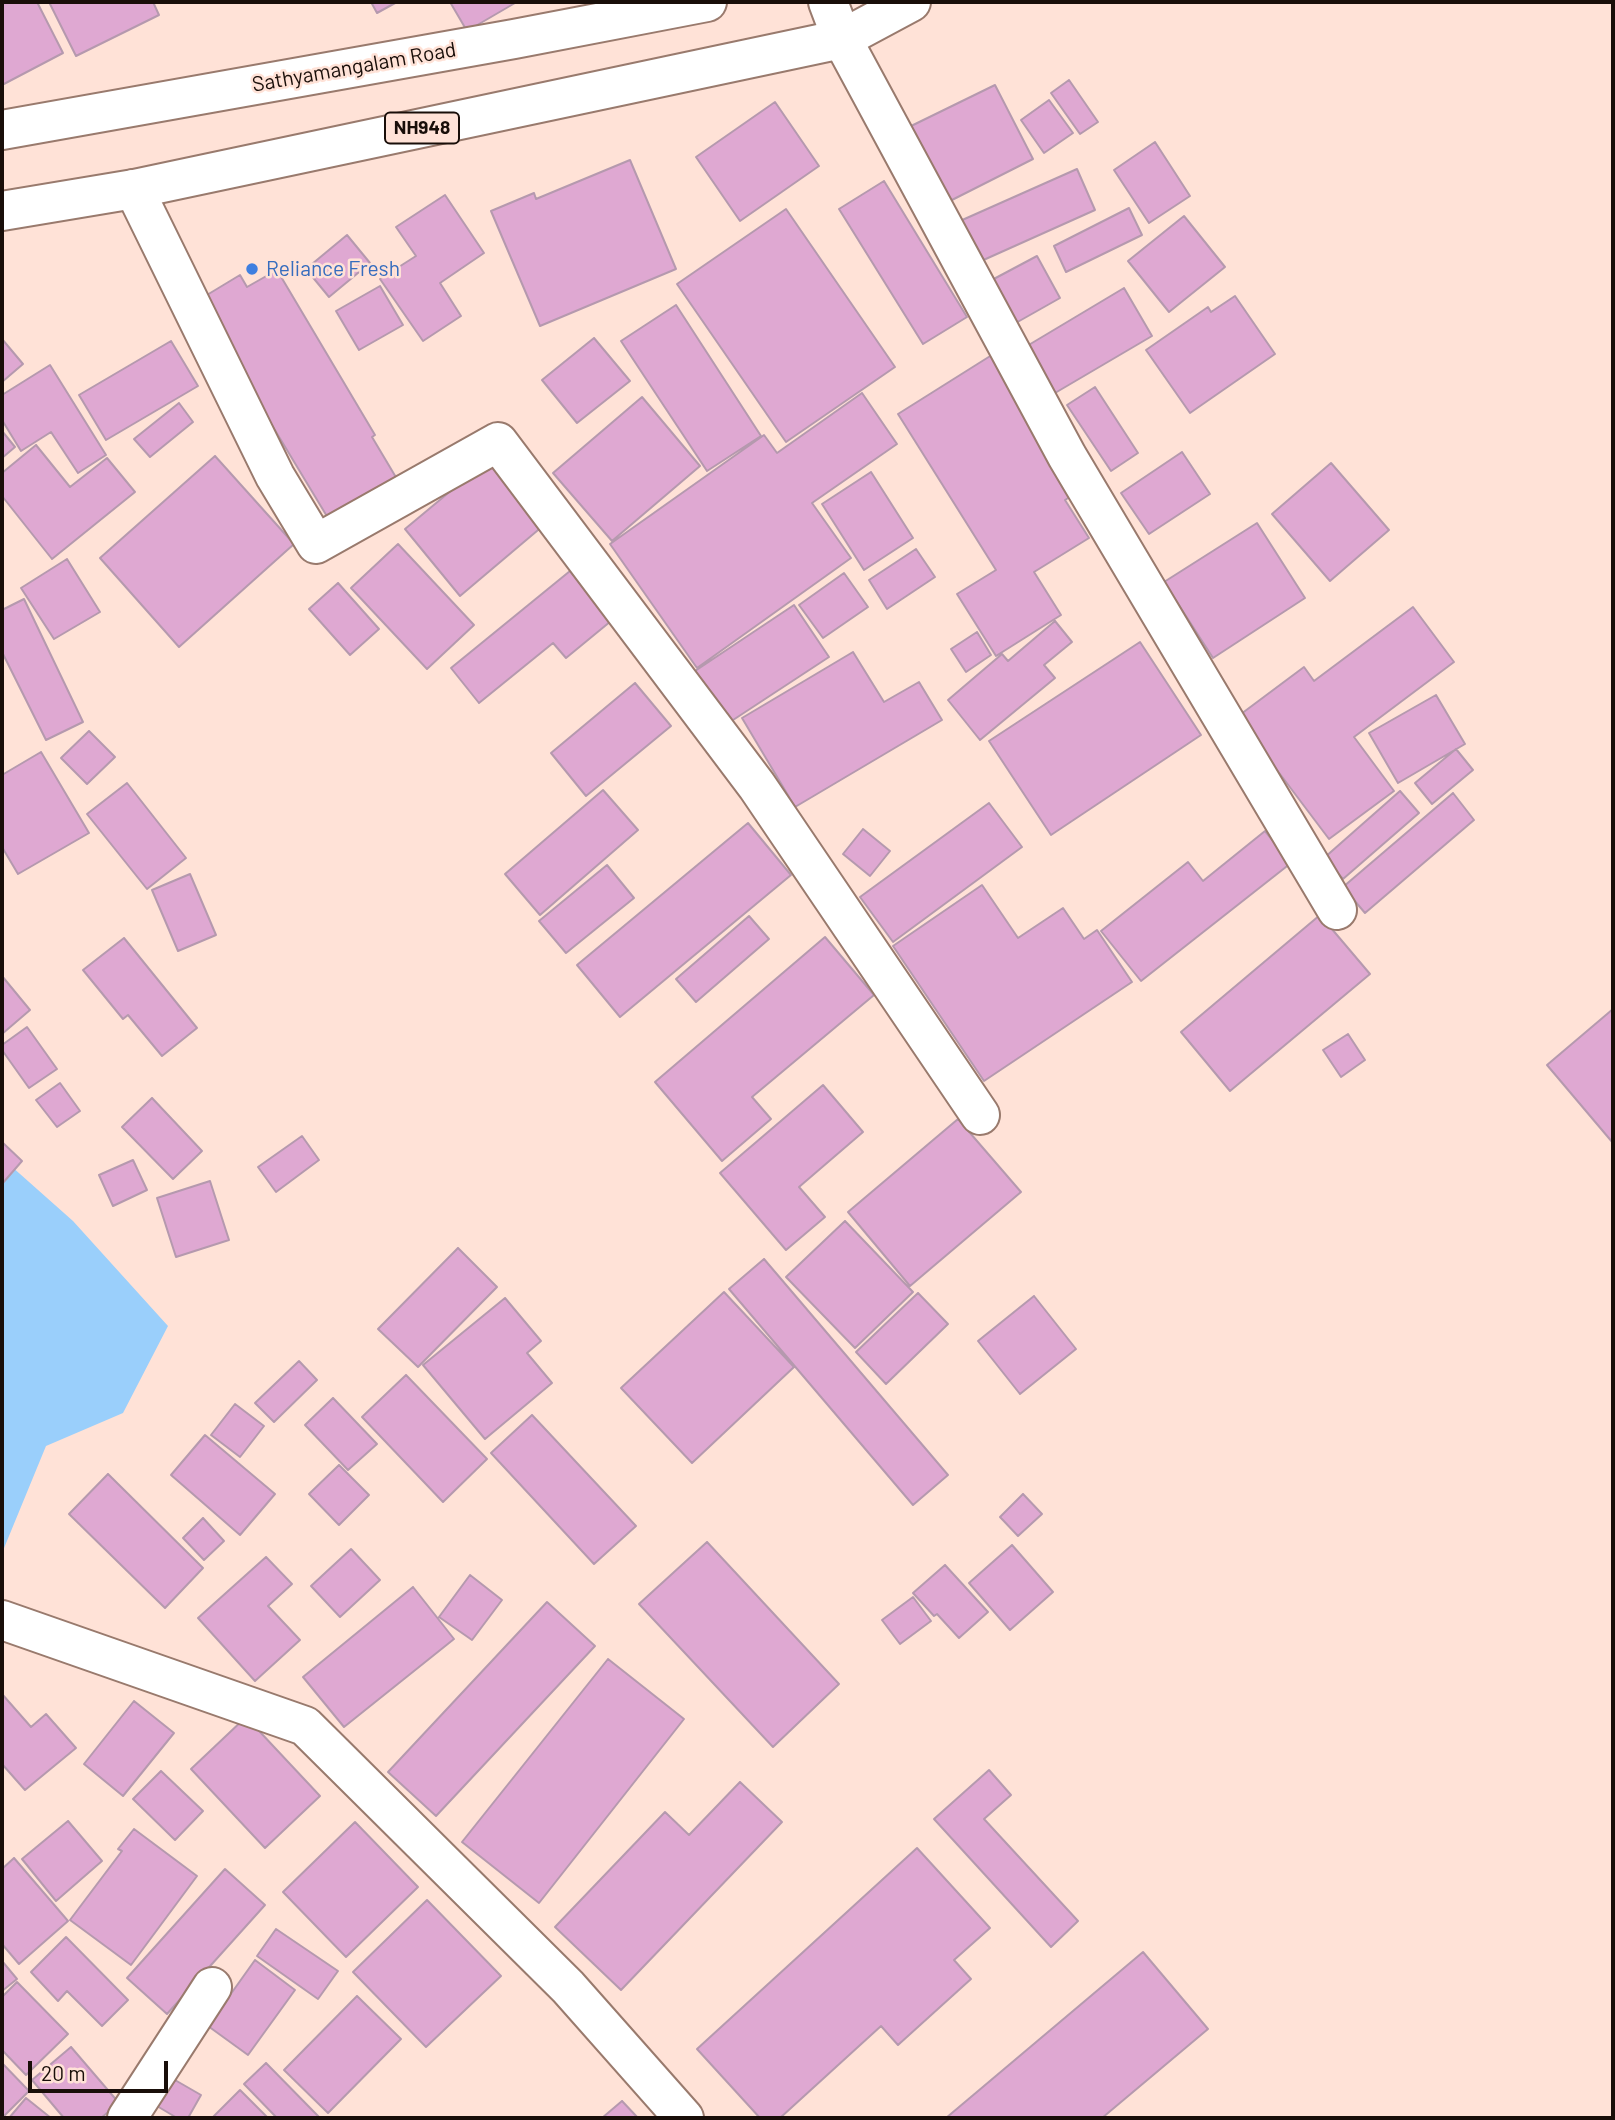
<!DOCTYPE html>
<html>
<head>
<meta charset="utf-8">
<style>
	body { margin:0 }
	#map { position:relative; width:1615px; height:2120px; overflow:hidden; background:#ffe2d7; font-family:Barlow,sans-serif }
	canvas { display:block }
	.frame { position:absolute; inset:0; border:4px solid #190e09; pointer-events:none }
	.scale { position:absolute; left:28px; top:2061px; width:140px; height:32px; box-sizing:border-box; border:4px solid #190e09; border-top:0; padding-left:9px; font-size:21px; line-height:24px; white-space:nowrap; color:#190e09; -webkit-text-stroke:5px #ffe2d7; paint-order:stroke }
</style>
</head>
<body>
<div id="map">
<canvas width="1615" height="2120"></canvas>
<div class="frame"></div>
<div class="scale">20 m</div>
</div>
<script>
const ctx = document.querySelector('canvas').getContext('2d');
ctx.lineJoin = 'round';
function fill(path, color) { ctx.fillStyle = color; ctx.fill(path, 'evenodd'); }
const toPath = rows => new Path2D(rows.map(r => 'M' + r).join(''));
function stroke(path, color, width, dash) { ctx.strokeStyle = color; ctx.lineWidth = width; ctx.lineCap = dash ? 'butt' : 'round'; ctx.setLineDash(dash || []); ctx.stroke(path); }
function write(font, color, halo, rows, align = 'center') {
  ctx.font = font + ' Barlow,sans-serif'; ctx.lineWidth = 5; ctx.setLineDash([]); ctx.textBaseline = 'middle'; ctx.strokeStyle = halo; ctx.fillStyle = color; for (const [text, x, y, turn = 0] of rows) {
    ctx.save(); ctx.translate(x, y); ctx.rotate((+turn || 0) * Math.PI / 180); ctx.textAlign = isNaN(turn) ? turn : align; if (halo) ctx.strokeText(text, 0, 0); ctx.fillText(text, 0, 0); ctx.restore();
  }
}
fill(toPath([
	[2,1158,73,1221,168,1326,123,1413,46,1446,2,1553]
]), '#9acffb');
const building = toPath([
	[5,2,37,2,63,53,2,85,2,3,5,2],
	[49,2,153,2,159,15,76,56,49,2],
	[371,2,397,2,377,13,371,2],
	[450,2,514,2,515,3,467,31,450,2],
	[1069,80,1098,122,1080,134,1051,93,1069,80],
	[995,85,1033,159,946,203,907,128,995,85],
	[1049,100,1073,133,1044,153,1021,120,1049,100],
	[775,102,819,166,740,221,696,157,775,102],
	[1155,142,1190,196,1149,223,1114,170,1155,142],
	[630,160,676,269,540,326,491,211,534,193,536,199,630,160],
	[1077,169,1095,210,979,262,960,221,1077,169],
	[884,181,967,317,923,344,839,209,884,181],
	[445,195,484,253,440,283,461,316,423,341,380,279,416,256,396,227,445,195],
	[1129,208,1142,235,1066,272,1054,246,1129,208],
	[786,209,895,367,786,442,677,284,786,209],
	[1184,216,1225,267,1169,312,1128,261,1184,216],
	[347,235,370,263,329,297,306,269,347,235],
	[1037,256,1060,298,1014,324,990,281,1037,256],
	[277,270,375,435,372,437,397,479,328,518,197,301,240,275,247,287,277,270],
	[380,286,403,325,359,350,336,311,380,286],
	[1124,288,1152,336,1055,393,1027,346,1124,288],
	[1235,296,1275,354,1190,413,1146,350,1208,307,1211,312,1235,296],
	[676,305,761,436,707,471,621,341,676,305],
	[594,338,630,381,577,423,542,380,594,338],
	[2,339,23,364,2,382,2,339],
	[171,341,198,386,106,440,79,395,171,341],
	[995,353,1081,490,1065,500,1089,538,1034,572,1061,615,996,656,957,594,996,570,898,414,995,353],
	[50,365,106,455,78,473,51,432,21,451,2,420,2,395,50,365],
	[1095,387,1138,453,1111,471,1067,405,1095,387],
	[862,393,897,444,812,503,851,558,697,668,610,544,764,435,777,453,862,393],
	[642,397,700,466,612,541,553,473,642,397],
	[179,403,193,422,150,457,134,439,179,403],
	[2,431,15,447,2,458,2,431],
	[36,445,70,487,107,458,135,492,52,559,2,496,2,473,36,445],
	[1182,452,1210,494,1149,534,1121,493,1182,452],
	[215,456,294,544,179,647,100,558,215,456],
	[489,459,544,525,460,596,405,529,489,459],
	[1331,463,1389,530,1330,581,1272,514,1331,463],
	[871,472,913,538,864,570,822,504,871,472],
	[1257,523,1305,598,1213,658,1164,582,1257,523],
	[398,544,474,625,427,669,351,588,398,544],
	[916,549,935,577,887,609,869,580,916,549],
	[67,559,100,612,54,639,21,588,67,559],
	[570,571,611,621,566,658,553,643,479,703,451,668,570,571],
	[844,573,868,607,823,638,799,605,844,573],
	[338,583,379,629,350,655,309,609,338,583],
	[24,599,83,722,46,740,2,652,2,610,24,599],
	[794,605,829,657,730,722,695,671,794,605],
	[1413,607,1454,662,1354,737,1394,791,1329,839,1237,717,1304,667,1314,681,1413,607],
	[1055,621,1072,642,1044,665,1055,678,980,740,948,700,1002,654,1008,661,1055,621],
	[977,632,991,655,966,672,951,649,977,632],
	[1140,642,1201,735,1051,835,989,741,1140,642],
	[853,652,884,702,919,682,942,720,795,807,742,718,853,652],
	[635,683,671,726,586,796,551,753,635,683],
	[1436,695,1465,744,1398,783,1369,733,1436,695],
	[89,731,115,757,87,784,61,758,89,731],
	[1456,749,1473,770,1432,804,1415,783,1456,749],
	[41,752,89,833,18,874,2,847,2,775,41,752],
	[127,783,186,858,147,889,87,814,127,783],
	[603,790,638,830,540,915,505,874,603,790],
	[1400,791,1419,813,1343,879,1324,858,1400,791],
	[1453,793,1474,820,1365,913,1343,887,1453,793],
	[989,803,1022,847,893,942,860,897,989,803],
	[748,823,791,875,620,1017,577,965,748,823],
	[863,829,890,851,870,876,843,854,863,829],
	[1265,831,1291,863,1141,981,1101,931,1188,862,1203,881,1265,831],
	[607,865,634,898,566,953,539,921,607,865],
	[190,874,216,935,178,951,152,890,190,874],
	[982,885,1018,938,1063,908,1084,939,1097,930,1132,982,984,1081,893,946,982,885],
	[1320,915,1370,974,1230,1091,1181,1032,1320,915],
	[749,916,769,939,696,1002,676,979,749,916],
	[825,937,874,995,752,1097,771,1119,722,1161,655,1082,825,937],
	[124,938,197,1028,162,1056,128,1015,123,1019,83,970,124,938],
	[2,976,30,1010,2,1034,2,976],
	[1613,1009,1613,1143,1547,1065,1613,1009],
	[27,1027,57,1069,29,1088,2,1050,2,1045,27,1027],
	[1348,1034,1365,1060,1341,1077,1323,1050,1348,1034],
	[60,1083,80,1111,57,1127,36,1100,60,1083],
	[823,1085,863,1132,799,1187,825,1217,786,1250,720,1173,823,1085],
	[152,1098,202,1151,173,1179,122,1127,152,1098],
	[958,1119,1021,1192,910,1286,848,1212,958,1119],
	[302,1136,319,1160,276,1192,258,1167,302,1136],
	[2,1142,22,1161,2,1184,2,1142],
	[133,1160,147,1190,113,1206,99,1175,133,1160],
	[210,1181,229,1240,176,1257,157,1198,210,1181],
	[845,1221,913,1292,855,1348,786,1277,845,1221],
	[458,1248,497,1287,418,1367,378,1329,458,1248],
	[764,1259,948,1475,913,1505,729,1289,764,1259],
	[724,1292,794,1367,692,1463,621,1388,724,1292],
	[918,1293,948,1324,886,1384,856,1352,918,1293],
	[1034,1296,1076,1349,1020,1394,978,1341,1034,1296],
	[505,1298,541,1341,527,1353,552,1383,485,1439,423,1365,505,1298],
	[299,1361,317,1380,274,1422,255,1403,299,1361],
	[406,1375,487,1459,443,1502,362,1417,406,1375],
	[333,1398,377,1444,348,1470,305,1425,333,1398],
	[235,1404,264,1426,240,1457,211,1435,235,1404],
	[532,1415,636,1526,594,1564,491,1453,532,1415],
	[205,1435,275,1494,240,1535,171,1475,205,1435],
	[339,1465,369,1495,339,1525,309,1494,339,1465],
	[108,1474,203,1568,165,1608,69,1514,108,1474],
	[1023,1494,1042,1514,1018,1536,1000,1517,1023,1494],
	[203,1518,224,1541,204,1560,183,1538,203,1518],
	[707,1542,839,1684,773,1747,639,1604,707,1542],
	[1012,1545,1053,1592,1010,1630,969,1583,1012,1545],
	[351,1549,380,1580,340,1617,311,1586,351,1549],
	[266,1557,292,1584,268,1606,300,1640,255,1681,198,1618,266,1557],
	[945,1565,988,1612,959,1638,937,1614,934,1616,913,1593,945,1565],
	[470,1575,502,1600,472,1640,439,1617,470,1575],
	[413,1587,454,1639,344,1727,303,1677,413,1587],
	[913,1597,931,1621,900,1644,882,1620,913,1597],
	[547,1602,595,1646,436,1816,388,1772,547,1602],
	[608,1659,684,1719,539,1903,462,1842,608,1659],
	[2,1694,31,1727,46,1714,76,1748,25,1790,2,1764,2,1694],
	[134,1701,174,1733,123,1796,84,1764,134,1701],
	[246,1717,320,1796,265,1848,191,1769,246,1717],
	[989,1770,1011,1795,984,1819,1078,1921,1051,1947,934,1819,989,1770],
	[161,1771,203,1811,175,1840,133,1799,161,1771],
	[740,1782,782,1822,621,1990,555,1927,665,1812,689,1835,740,1782],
	[68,1821,102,1861,56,1901,22,1859,68,1821],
	[355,1822,418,1887,346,1957,283,1892,355,1822],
	[134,1829,197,1876,131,1965,70,1920,122,1851,118,1849,134,1829],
	[917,1848,990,1928,954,1960,971,1979,898,2045,881,2026,780,2118,760,2118,697,2049,917,1848],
	[14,1858,68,1921,19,1964,2,1944,2,1869,14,1858],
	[225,1869,265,1905,167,2014,127,1978,225,1869],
	[427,1900,501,1976,426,2047,353,1972,427,1900],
	[276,1929,338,1971,318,1999,257,1956,276,1929],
	[66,1937,128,2000,102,2026,67,1991,58,2001,31,1972,66,1937],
	[1143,1952,1208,2029,1102,2118,946,2118,1143,1952],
	[255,1960,295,1990,248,2055,208,2026,255,1960],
	[2,1961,17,1979,2,1991,2,1961],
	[17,1982,68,2034,26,2075,2,2050,2,1997,17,1982],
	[357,1996,401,2039,328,2113,284,2070,357,1996],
	[71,2047,119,2103,101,2118,64,2118,32,2080,71,2047],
	[2,2063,29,2091,2,2118,2,2063],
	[266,2063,320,2118,277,2118,244,2084,266,2063],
	[168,2076,201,2095,188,2118,177,2118,152,2103,168,2076],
	[240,2090,268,2118,212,2118,240,2090],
	[26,2098,51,2118,9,2118,26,2098],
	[622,2101,638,2118,602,2118,622,2101]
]);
fill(building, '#dfa8d2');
stroke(building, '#b599ae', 2);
const minor = toPath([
	[828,2,842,39,1067,456,1337,910],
	[134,189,275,476,316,544,498,442,757,786,980,1115],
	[2,1620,305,1726,568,1987,684,2118],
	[127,2118,212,1987]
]);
const highway = toPath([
	[2,130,514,39,707,2],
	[2,211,134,189,842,39,911,2]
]);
stroke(minor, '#997a6d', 42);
stroke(highway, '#997a6d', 42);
stroke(minor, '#fff', 38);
stroke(highway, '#fff', 38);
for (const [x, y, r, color] of [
	[252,269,7,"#3f7fe0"]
]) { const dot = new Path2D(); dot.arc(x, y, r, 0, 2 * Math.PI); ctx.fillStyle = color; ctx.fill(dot); stroke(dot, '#ffe2d7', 2.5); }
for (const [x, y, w] of [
	[422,128,74]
]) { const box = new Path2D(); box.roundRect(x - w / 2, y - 15.5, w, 31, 5); ctx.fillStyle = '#ffe2d7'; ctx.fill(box); stroke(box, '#190e09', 2); }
write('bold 19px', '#190e09', null, [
	["NH948",422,128]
]);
write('21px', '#190e09', '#ffe2d7', [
	["Sathyamangalam Road",354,67,-10]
]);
write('21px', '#366cbe', '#ffe2d7', [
	["Reliance Fresh",266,269]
], 'left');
</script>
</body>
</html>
